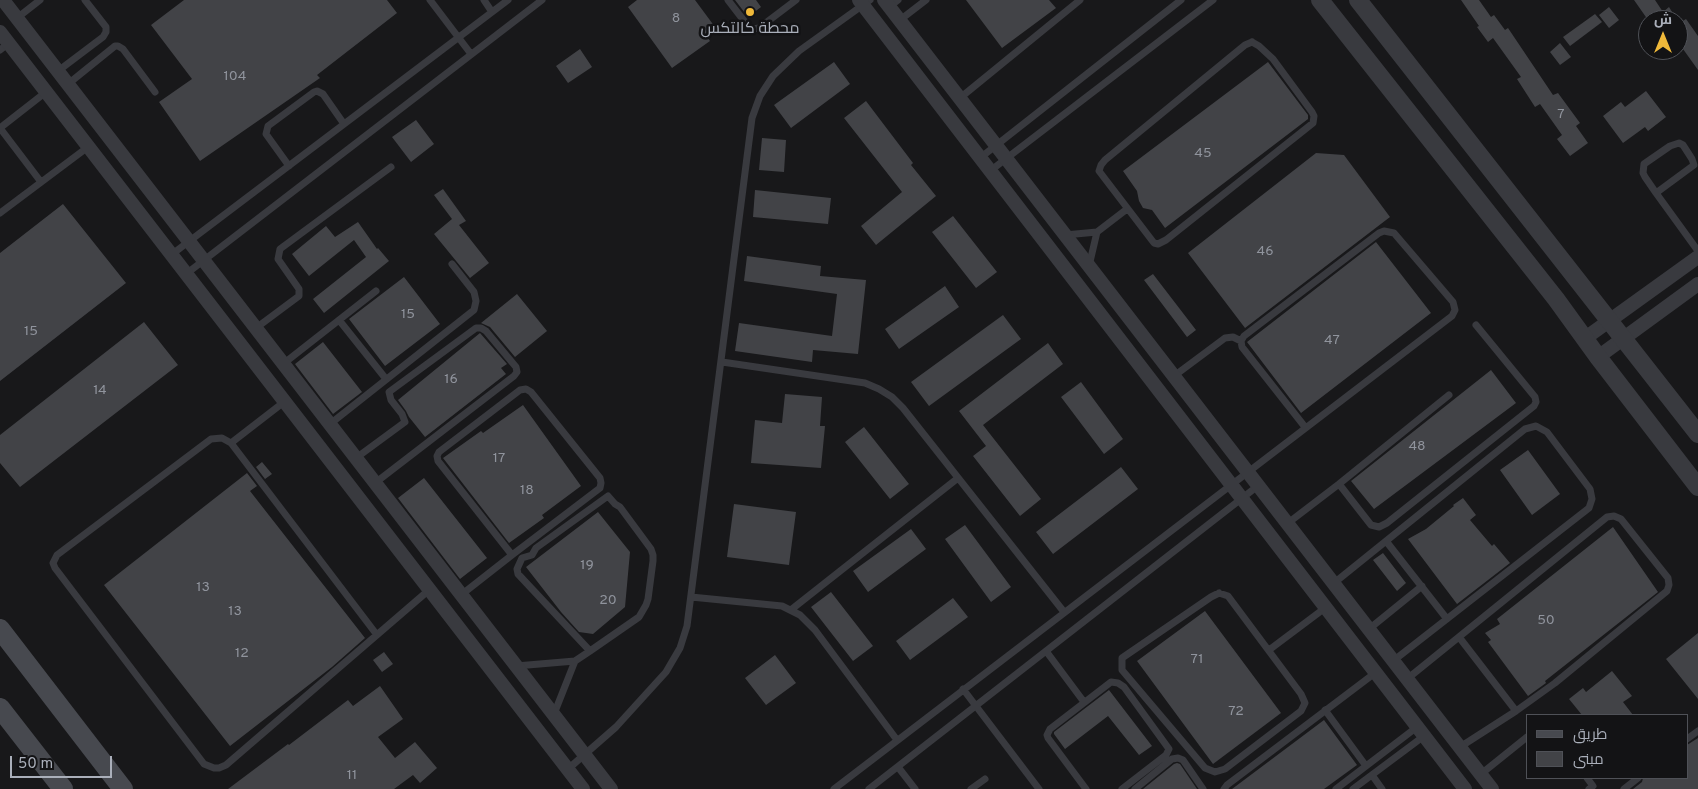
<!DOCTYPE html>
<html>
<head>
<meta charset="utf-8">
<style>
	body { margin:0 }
	#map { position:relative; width:1698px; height:789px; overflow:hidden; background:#18181a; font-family:Overpass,Cairo,sans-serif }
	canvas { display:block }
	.legend { position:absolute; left:1526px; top:714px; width:162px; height:65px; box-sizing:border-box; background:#131315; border:1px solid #4f5157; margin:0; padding:6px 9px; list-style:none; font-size:15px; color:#aaafba }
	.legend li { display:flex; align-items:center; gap:10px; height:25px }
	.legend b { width:25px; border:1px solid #4f5157 }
	.north { position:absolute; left:1638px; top:10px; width:50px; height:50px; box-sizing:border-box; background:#131315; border:1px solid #4f5157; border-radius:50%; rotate:0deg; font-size:14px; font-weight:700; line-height:20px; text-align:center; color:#aaafba }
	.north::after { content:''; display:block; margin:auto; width:18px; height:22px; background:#f0b93a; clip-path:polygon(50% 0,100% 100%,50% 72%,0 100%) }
	.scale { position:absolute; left:10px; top:756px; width:102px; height:22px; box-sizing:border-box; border:2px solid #aaafba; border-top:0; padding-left:6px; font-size:15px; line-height:18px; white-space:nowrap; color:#aaafba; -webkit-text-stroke:4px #131315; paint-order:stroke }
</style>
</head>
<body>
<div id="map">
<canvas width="1698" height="789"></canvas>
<ul class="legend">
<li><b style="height:6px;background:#47494f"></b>طريق</li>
<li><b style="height:14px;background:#424347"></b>مبنى</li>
</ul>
<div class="north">ش</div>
<div class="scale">50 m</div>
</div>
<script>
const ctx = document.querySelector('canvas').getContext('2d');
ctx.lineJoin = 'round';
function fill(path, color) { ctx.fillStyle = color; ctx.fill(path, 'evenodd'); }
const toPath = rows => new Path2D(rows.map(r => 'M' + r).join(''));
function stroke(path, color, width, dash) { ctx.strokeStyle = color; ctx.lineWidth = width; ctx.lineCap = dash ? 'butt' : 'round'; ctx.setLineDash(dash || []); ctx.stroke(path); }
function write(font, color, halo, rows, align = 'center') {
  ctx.font = font + ' Overpass,Cairo,sans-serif'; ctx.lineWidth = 5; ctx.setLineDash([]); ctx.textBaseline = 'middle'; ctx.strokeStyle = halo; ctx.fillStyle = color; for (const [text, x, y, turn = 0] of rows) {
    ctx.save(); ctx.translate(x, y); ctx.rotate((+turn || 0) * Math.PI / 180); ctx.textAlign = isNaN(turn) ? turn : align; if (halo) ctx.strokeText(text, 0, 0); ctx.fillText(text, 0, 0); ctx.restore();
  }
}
fill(toPath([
	[184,0,387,0,397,13,317,75,320,78,200,161,159,102,192,79,151,25],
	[637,0,695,0,715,27,705,34,710,41,672,68,628,7],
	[735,0,756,0,761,7,748,17],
	[966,0,1049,0,1056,8,1002,48],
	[1461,0,1479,0,1491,17,1494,15,1505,30,1508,28,1553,95,1558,93,1580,123,1576,126,1588,143,1570,156,1557,139,1562,135,1540,104,1535,107,1517,79,1521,77,1493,38,1488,42,1477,27,1479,26],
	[1634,0,1655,0,1663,12,1669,7,1677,20,1648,20],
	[1609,7,1619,20,1609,28,1599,15],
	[1595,14,1602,22,1570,46,1563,37],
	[1686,19,1698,36,1698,70,1678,42,1678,24],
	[1560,43,1571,57,1560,65,1550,52],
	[580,49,592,67,568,83,556,66],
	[834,62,850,84,791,128,774,105],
	[1268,62,1308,115,1308,119,1165,228,1152,210,1143,208,1139,201,1137,191,1123,171],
	[1646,91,1666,117,1648,131,1645,127,1623,143,1603,116,1621,102,1625,107],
	[866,101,913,163,911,165,936,196,876,245,861,226,902,192,844,118],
	[416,120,434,144,411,162,392,137],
	[762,138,786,140,784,172,759,170],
	[1316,153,1344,155,1390,217,1245,328,1188,253],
	[443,189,466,221,459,225,489,263,470,278,434,234,452,219,434,195],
	[755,190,831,198,828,224,753,217],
	[63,204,126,283,0,381,0,253],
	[953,216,997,272,976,288,932,232],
	[358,222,377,249,378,248,389,261,324,313,313,299,366,257,354,240,309,276,292,254,326,226,335,237],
	[1376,242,1431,313,1301,413,1247,342],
	[747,256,821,266,820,276,866,280,858,354,813,350,812,362,735,351,739,323,832,336,837,294,744,281],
	[1153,274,1196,330,1187,337,1144,280],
	[404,277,440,324,385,366,349,319],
	[945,286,959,307,899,349,885,329],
	[517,294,547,331,515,357,490,327,481,323],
	[1003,315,1021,339,929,406,911,382],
	[144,322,178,365,20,487,0,463,0,435],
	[480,333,507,364,501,368,506,374,425,437,409,417,406,411,398,400],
	[323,342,362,392,333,414,295,364],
	[1048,343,1063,364,983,425,1041,499,1020,516,973,456,986,446,959,411],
	[1491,370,1516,403,1374,509,1351,481],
	[1081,382,1123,439,1104,454,1061,397],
	[785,394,822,397,820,426,825,426,821,468,751,463,755,420,782,423],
	[523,405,581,486,542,515,544,518,509,543,443,458,481,431,483,433],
	[864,427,909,484,890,499,845,442],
	[1528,450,1560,494,1532,515,1500,470],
	[262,462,272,474,265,479,256,467],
	[1121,467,1138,489,1053,554,1036,532],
	[247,473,257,486,250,491,365,638,332,667,230,746,104,585],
	[424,478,487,558,460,579,398,498],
	[1463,498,1476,515,1470,520,1492,546,1494,544,1510,563,1457,604,1408,539,1426,529,1454,506,1453,505],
	[734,504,796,512,789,565,727,557],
	[598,512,630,552,625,607,593,634,579,632,561,612,526,567],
	[965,525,1011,587,991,602,945,539],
	[1613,527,1658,592,1545,681,1546,683,1528,696,1488,642,1491,640,1485,633,1500,624,1497,619],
	[911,529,926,549,868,592,853,571],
	[1383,553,1406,583,1397,591,1373,560],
	[831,592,873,646,853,661,811,607],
	[953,598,968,617,910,660,896,641],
	[1205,611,1281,713,1213,764,1137,661],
	[1698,633,1698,699,1666,659],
	[384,652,393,664,382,672,373,660],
	[775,655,796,683,766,705,745,678],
	[1612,671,1632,696,1623,702,1633,715,1582,715,1569,699,1583,688,1586,692],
	[380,686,403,719,378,737,395,758,415,742,437,768,420,783,413,775,394,789,228,789,288,744,289,745,348,700,353,706],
	[1109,690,1152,746,1139,755,1108,716,1065,749,1054,734,1054,732],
	[1324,720,1357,765,1324,789,1232,789],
	[1698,738,1698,789,1633,789,1642,782,1643,778,1687,778,1687,745],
	[1177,763,1180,764,1197,789,1143,789,1174,764]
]), '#424347');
stroke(toPath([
	[430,0,471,54],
	[484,0,492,12],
	[728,0,748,26,753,29,759,28,796,0],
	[889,7,898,0],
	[17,18,40,0],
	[900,20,926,0],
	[1252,42,1259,46,1273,59,1312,112,1314,116,1313,123,1166,240,1158,244,1154,243,1099,171,1101,165,1105,160,1245,45,1252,42],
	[0,50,9,43],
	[58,71,103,37,106,32,106,27,85,0],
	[68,84,115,46,118,46,123,49,155,92],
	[960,98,1080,0],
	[0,128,41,182],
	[0,128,46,92],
	[980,158,1181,0],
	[289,166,266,134,268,126,314,92,317,91,323,94,344,124],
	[990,171,1213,0],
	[1656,193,1694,165,1692,159,1683,145,1679,143,1670,146,1644,164,1643,173,1645,177,1656,193,1698,251],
	[0,213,88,147],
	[1065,235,1097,232,1127,209],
	[171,255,508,0],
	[1089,266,1097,232],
	[186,274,542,0],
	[339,320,386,379],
	[256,328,299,296,299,289,278,259,280,249,391,167],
	[722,362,865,383,879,389,892,397,903,408,1064,612],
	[283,364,376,291],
	[1174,376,1225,338,1233,337,1241,341],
	[284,402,231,443,222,438,211,439,57,555,53,563,55,568,204,764,214,768,219,768,226,765,429,590],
	[330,424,474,310,476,301,474,292,452,264],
	[231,443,377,635],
	[356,458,405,422,402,414,391,400,389,392,476,328,481,328,486,331,516,367,517,372,514,376,375,483],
	[1339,484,1371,525,1379,527,1387,523,1534,406,1536,402,1535,397,1476,325],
	[1288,523,1339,484,1449,395],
	[1386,541,1447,619],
	[1334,583,1525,429,1536,426,1547,432,1590,489,1592,499,1589,508,1393,661],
	[1219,593,1228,596,1301,694,1305,703,1301,711,1225,769,1215,772,1205,768,1122,670,1122,658,1211,597,1219,593],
	[461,595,512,555,438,461,437,456,439,452,520,390,526,389,531,392,600,478,601,483,600,488,512,555],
	[691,597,782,606,800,615,815,630,897,740],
	[792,609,958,478],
	[1369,629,1422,586],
	[1459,637,1516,711],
	[1269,650,1325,608],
	[1046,651,1084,702],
	[516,666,575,661,590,651,518,574,517,569,522,558,532,555,536,548,608,496,615,504,620,507,651,549,653,555,653,561,648,599,646,605,639,617,590,651],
	[1407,679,1607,517,1614,516,1621,519,1668,578,1669,585,1667,591,1555,683,1516,711,1460,747],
	[963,689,1039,789],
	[1325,710,1366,766],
	[554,714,575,661],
	[1687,739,1698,731],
	[898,767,915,789],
	[568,769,616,727,666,672,680,648,687,626,752,118,760,96,773,76,799,51,870,0],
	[1481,774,1527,737],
	[1372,775,1382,789],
	[1587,778,1593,786,1589,789],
	[834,789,1452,316,1455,310,1453,302,1394,233,1384,231,1379,233,1244,336,1241,341,1242,347,1305,427],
	[869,789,1259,485],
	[971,789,985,779],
	[1086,789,1048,738,1047,735,1050,729,1111,682,1118,683,1124,687,1169,749,1166,755,1122,789],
	[1135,789,1172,759,1178,758,1183,760,1203,789],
	[1224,789,1227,785,1375,673],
	[1336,789,1417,727],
	[1353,789,1424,736],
	[1624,789,1638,778]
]), '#393a3f', 7);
stroke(toPath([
	[3,0,611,789],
	[859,0,1465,789],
	[884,0,1492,789],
	[0,32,583,789],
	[1584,339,1698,257],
	[1598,357,1698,284]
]), '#393a3f', 14);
stroke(toPath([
	[1320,0,1556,299,1598,357,1698,487],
	[1358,0,1698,434]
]), '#393a3f', 18);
stroke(toPath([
	[0,629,123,789],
	[0,708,63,789]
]), '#47494f', 20);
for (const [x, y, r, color] of [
	[750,12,5,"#f0b93a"]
]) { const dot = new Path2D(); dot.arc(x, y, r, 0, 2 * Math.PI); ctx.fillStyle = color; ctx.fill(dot); stroke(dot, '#131315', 2); }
write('14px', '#90949d', null, [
	["8",676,19],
	["104",235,77],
	["7",1561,115],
	["45",1203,154],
	["46",1265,252],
	["15",408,315],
	["15",31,332],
	["47",1332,341],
	["16",451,380],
	["14",100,391],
	["48",1417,447],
	["17",499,459],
	["18",527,491],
	["19",587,566],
	["13",203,588],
	["20",608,601],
	["13",235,612],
	["50",1546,621],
	["12",242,654],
	["71",1197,660],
	["72",1236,712],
	["11",352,776]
]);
write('16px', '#aaafba', '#131315', [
	["محطة كالتكس",750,30]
]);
</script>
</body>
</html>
